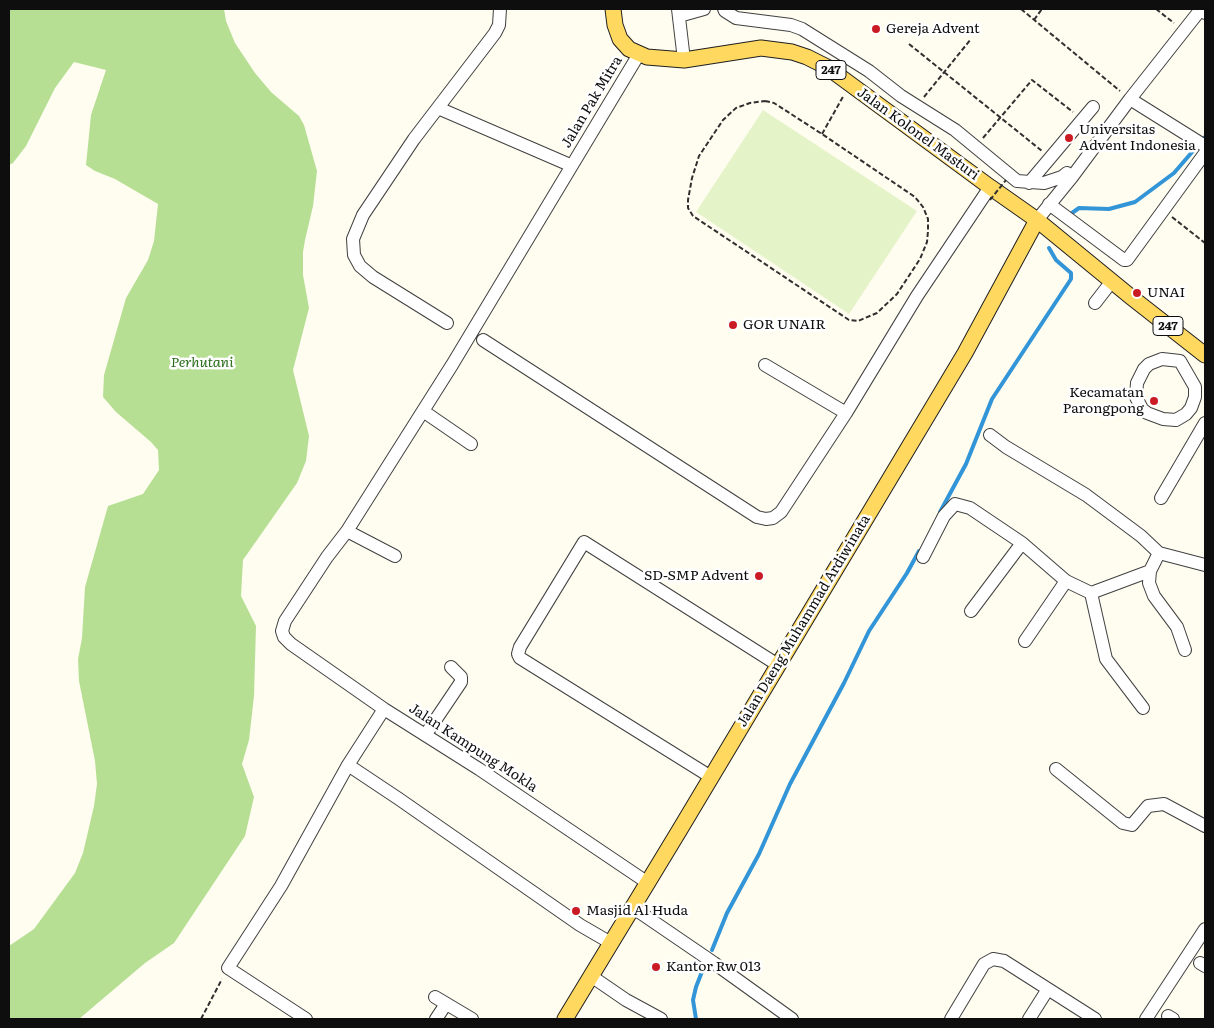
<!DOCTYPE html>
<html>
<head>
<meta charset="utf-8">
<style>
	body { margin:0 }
	#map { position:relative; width:1214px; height:1028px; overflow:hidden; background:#fffcf0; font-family:Literata,serif }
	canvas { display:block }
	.frame { position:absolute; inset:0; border:10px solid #0e0e0e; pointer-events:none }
</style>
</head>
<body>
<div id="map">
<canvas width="1214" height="1028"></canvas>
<div class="frame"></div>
</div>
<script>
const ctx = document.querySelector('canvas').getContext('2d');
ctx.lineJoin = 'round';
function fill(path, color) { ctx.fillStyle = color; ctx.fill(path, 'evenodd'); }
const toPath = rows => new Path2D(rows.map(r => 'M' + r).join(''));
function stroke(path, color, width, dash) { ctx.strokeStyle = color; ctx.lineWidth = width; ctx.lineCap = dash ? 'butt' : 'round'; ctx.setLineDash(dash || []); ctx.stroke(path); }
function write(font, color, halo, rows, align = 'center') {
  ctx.font = font + ' Literata,serif'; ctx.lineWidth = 5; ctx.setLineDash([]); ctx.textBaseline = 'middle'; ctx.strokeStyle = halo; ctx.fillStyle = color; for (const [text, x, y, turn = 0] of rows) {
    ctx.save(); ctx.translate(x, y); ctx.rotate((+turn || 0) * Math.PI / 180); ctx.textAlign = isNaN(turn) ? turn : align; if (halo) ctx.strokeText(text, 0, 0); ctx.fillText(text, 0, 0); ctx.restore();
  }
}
fill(toPath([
	[9,9,224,9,226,21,235,43,255,73,271,92,299,116,304,125,317,171,313,206,305,240,303,252,303,275,309,308,293,370,309,436,306,461,297,483,243,560,241,596,256,626,254,696,249,740,242,764,254,797,245,836,174,943,145,963,79,1019,9,1019,9,946,34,929,75,873,83,853,94,806,97,784,95,761,79,681,78,659,82,638,85,587,108,506,143,494,159,470,158,450,151,442,116,412,103,397,104,375,126,298,148,260,154,241,158,204,115,179,95,171,86,165,91,115,106,70,74,62,55,88,26,146,13,163,9,165]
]), '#b6df94');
fill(toPath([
	[763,110,917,211,849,314,696,212]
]), '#e5f3c9');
stroke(toPath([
	[1072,213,1079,208,1109,209,1135,202,1174,173,1205,137],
	[940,512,966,464,992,399,1071,279,1071,273,1056,260,1049,248],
	[712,950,727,913,759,854,790,784,844,683,869,631,907,573,919,551],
	[696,1019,693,1000,696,987,705,964]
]), '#3295d7', 4);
const minor = toPath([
	[678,9,684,60],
	[724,9,725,11,736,18,791,25,802,29,869,71,901,96,955,130,1017,181,1044,183,1062,177,1067,173],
	[679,16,704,9],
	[639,54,452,365,347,531,327,557,285,621,282,631,284,637,291,644,384,709,479,769,648,883],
	[1130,99,1205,146],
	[438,108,570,165],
	[1029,183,1093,107],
	[1049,204,1124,260,1127,260,1205,153],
	[1037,220,1072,177,1130,99,1201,9,1205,13],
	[1095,303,1112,281],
	[447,323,373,277,360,266,354,255,353,239,363,215,414,139,495,33,499,25,500,9],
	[483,340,757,517,766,519,773,518,781,512,846,413,917,296,990,187],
	[1162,359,1180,361,1195,387,1195,397,1191,408,1186,414,1176,420,1163,419,1147,413,1142,409,1136,397,1137,383,1144,369,1149,364,1162,359],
	[765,365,846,413],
	[423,411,471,444],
	[990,435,1006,447,1086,495,1141,536,1159,553,1205,565],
	[1161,498,1205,423],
	[347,531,395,556],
	[1159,553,1150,571,1149,583,1154,596,1177,627,1185,650],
	[923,557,944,516,955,504,970,508,1022,543,1066,581,1091,593,1150,571],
	[1091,593,1106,659,1143,708],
	[971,611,1022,543],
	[1025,641,1066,581],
	[426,734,461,682,461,677,451,667],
	[348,765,399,799,580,925,611,943],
	[1056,769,1123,823,1132,825,1148,806,1164,804,1205,826],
	[711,777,520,658,518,654,520,647,584,542,778,665],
	[632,907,714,963,792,1019],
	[1200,963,1205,966],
	[591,976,626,1000,661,1019],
	[435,997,472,1019],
	[1168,1016,1173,1019],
	[306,1019,228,968,281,886,348,765,384,709],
	[436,1019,446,1004],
	[951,1019,984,964,993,959,1004,961,1095,1019],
	[1029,1019,1048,989],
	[1146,1019,1205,929]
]);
const major = toPath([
	[613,9,615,25,620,39,629,49,647,57,684,60,761,48,792,52,807,57,827,67,990,187,1037,220,1131,297,1205,355],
	[565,1019,679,831,965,353,1037,220]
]);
stroke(minor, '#414141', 14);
stroke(major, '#1f1f1f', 17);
stroke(toPath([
	[1021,9,1120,91],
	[1156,9,1174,23],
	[1034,20,1042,9],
	[909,44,1042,151],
	[924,97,971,39],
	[765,101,774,103,822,134,915,197,923,207,928,219,928,231,927,242,920,259,897,294,877,313,858,321,849,320,693,216,688,208,688,200,692,178,699,156,723,120,736,108,750,103,765,101],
	[822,134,844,95],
	[983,138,1032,80,1073,112],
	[1172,217,1205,243],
	[201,1019,222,979]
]), '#303030', 2, [5, 2.5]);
stroke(minor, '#fff', 12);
stroke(major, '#ffd860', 15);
stroke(toPath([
	[990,200,1006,180]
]), '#303030', 2, [5, 2.5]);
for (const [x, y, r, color] of [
	[876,29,5,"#ca1b24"],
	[1069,138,5,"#ca1b24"],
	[1137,293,5,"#ca1b24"],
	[733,325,5,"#ca1b24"],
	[1154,401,5,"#ca1b24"],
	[759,576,5,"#ca1b24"],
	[576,911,5,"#ca1b24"],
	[656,967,5,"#ca1b24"]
]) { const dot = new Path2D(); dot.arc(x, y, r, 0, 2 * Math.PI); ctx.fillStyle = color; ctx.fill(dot); stroke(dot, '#fff', 2); }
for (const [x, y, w] of [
	[831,70,30],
	[1168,326,30]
]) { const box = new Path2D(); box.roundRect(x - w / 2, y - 9.5, w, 19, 4); ctx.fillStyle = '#fff'; ctx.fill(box); stroke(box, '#0e0e0e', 1); }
write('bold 12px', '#0e0e0e', null, [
	["247",831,70],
	["247",1168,326]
]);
write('14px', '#0e0e0e', '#fff', [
	["Gereja Advent",886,29],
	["Universitas",1079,130],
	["Advent Indonesia",1079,146],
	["UNAI",1147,293],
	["GOR UNAIR",743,325],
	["Kecamatan",1144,393,"right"],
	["Parongpong",1144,409,"right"],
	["SD-SMP Advent",749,576,"right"],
	["Masjid Al Huda",586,911],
	["Kantor Rw 013",666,967]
], 'left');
write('14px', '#0e0e0e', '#fff', [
	["Jalan Pak Mitra",592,102,-59],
	["Jalan Kolonel Masturi",918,134,36],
	["Jalan Daeng Muhammad Ardiwinata",804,621,-59],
	["Jalan Kampung Mokla",473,748,33]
]);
write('italic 14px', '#2a6c19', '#fff', [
	["Perhutani",202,363]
]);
</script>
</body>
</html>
